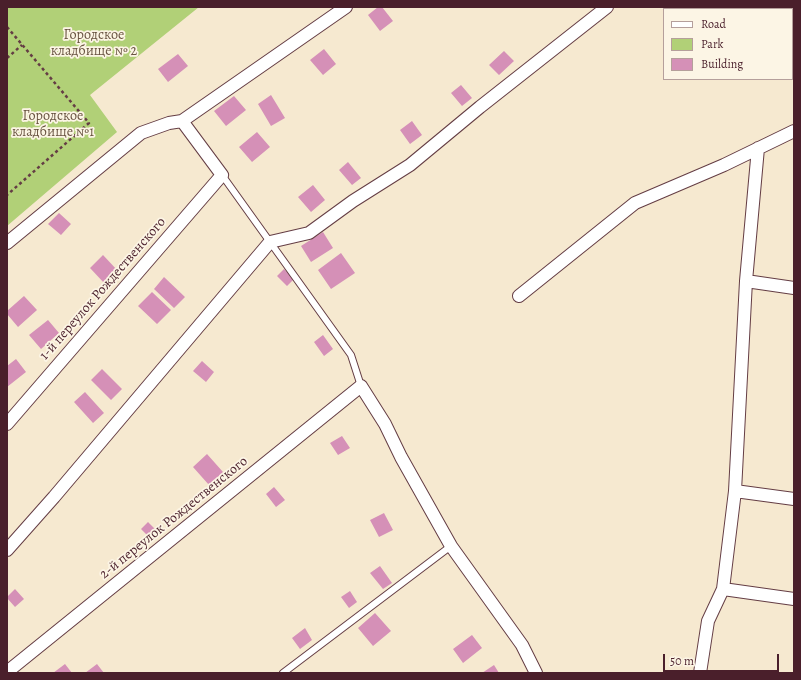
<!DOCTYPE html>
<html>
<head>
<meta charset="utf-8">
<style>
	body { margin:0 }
	#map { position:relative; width:801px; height:680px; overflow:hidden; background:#f6e9d0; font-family:Alegreya,serif }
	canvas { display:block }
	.frame { position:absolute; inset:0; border:8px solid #4a1f2b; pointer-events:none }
	.legend { position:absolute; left:663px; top:8px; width:130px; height:72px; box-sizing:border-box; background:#fcf5e5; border:1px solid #b59f9b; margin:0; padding:5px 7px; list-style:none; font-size:12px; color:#4a1f2b }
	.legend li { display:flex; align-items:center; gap:8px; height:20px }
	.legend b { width:20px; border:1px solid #b59f9b }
	.scale { position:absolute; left:663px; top:654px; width:116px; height:18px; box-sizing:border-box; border:2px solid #4a1f2b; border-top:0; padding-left:5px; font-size:12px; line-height:14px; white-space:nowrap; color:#4a1f2b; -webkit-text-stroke:3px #fcf5e5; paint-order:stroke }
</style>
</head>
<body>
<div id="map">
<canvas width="801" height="680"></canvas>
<div class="frame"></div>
<ul class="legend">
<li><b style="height:5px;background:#fff"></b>Road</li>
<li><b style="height:11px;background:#b1d077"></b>Park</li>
<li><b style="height:11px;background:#d590b7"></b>Building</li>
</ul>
<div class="scale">50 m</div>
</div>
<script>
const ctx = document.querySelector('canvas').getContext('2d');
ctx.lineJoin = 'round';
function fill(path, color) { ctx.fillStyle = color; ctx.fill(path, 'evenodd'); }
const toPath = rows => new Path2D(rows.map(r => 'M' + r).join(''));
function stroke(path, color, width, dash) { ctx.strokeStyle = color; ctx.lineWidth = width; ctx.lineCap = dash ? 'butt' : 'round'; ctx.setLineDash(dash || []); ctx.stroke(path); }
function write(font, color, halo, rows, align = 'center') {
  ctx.font = font + ' Alegreya,serif'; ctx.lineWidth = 3.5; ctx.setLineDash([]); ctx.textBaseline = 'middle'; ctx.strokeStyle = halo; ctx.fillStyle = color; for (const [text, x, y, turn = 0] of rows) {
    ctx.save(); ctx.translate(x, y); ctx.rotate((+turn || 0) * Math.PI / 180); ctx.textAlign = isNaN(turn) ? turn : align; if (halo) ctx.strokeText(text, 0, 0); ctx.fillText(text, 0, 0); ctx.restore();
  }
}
fill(toPath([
	[7,7,199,7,90,95,117,132,7,226]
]), '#b1d077');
fill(toPath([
	[378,7,382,7,393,21,380,31,368,15],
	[324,49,336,64,323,75,310,60],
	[504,51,514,61,499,75,489,65],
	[178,54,188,66,168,82,158,69],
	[461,85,472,98,462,106,451,93],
	[271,95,285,118,271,126,258,104],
	[234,96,246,110,226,126,214,111],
	[412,121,422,135,410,144,400,130],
	[257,132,270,147,252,162,239,147],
	[348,162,361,178,352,185,339,170],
	[313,185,325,200,311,212,298,197],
	[59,213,71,224,61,235,48,224],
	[323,232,333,248,311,262,301,246],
	[341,253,355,273,331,289,318,270],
	[103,255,118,271,105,284,90,268],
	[284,269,294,279,287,286,277,276],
	[164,277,185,297,174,308,154,289],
	[152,292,171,310,157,324,138,306],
	[24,296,37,310,18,327,7,314,7,311],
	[48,320,59,333,41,349,29,335],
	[323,335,333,349,324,356,314,342],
	[16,359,26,372,7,387,7,366],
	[202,361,214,372,206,382,193,371],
	[102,369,122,389,111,400,91,380],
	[85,392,104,413,93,423,74,402],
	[342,436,350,448,338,455,330,443],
	[207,454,223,472,209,485,193,467],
	[274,487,285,500,276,507,266,494],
	[384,513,393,530,379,537,370,520],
	[148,522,160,534,153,541,141,529],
	[380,566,392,583,383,589,370,573],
	[15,589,24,599,15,607,7,598,7,597],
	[350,591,357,602,349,608,341,597],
	[375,613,391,631,373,646,358,628],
	[305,628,312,640,300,649,292,638],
	[472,635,482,648,463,663,453,649],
	[65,664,72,673,53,673],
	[97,664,104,673,85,673],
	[494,665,499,673,482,673]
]), '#d590b7');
const lane = toPath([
	[222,175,351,355,361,386],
	[283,673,451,546]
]);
const street = toPath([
	[182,121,346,7],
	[7,243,141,133,169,123,182,121,222,175,7,424],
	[746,281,794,288],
	[519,296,635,203,724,165,794,131],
	[735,491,794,499],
	[7,550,54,497,270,242,309,233,353,201,410,165,480,107,607,7],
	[723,589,794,599],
	[7,672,361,386,385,424,401,457,451,546,522,645,536,673],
	[700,673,708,621,723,589,735,491,746,281,758,148]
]);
stroke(lane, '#643d44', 8);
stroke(street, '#643d44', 14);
stroke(toPath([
	[7,27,89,123,7,195],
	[7,58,22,45]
]), '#643d44', 2.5, [3, 3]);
stroke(lane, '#fff', 6);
stroke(street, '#fff', 12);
write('14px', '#695442', '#fcf5e5', [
	["Городское",94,36],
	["кладбище № 2",94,52],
	["Городское",53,117],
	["кладбище №1",53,133]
]);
write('14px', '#4a1f2b', '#fcf5e5', [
	["1-й переулок Рождественского",103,289,-49],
	["2-й переулок Рождественского",174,518,-39]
]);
</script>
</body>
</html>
